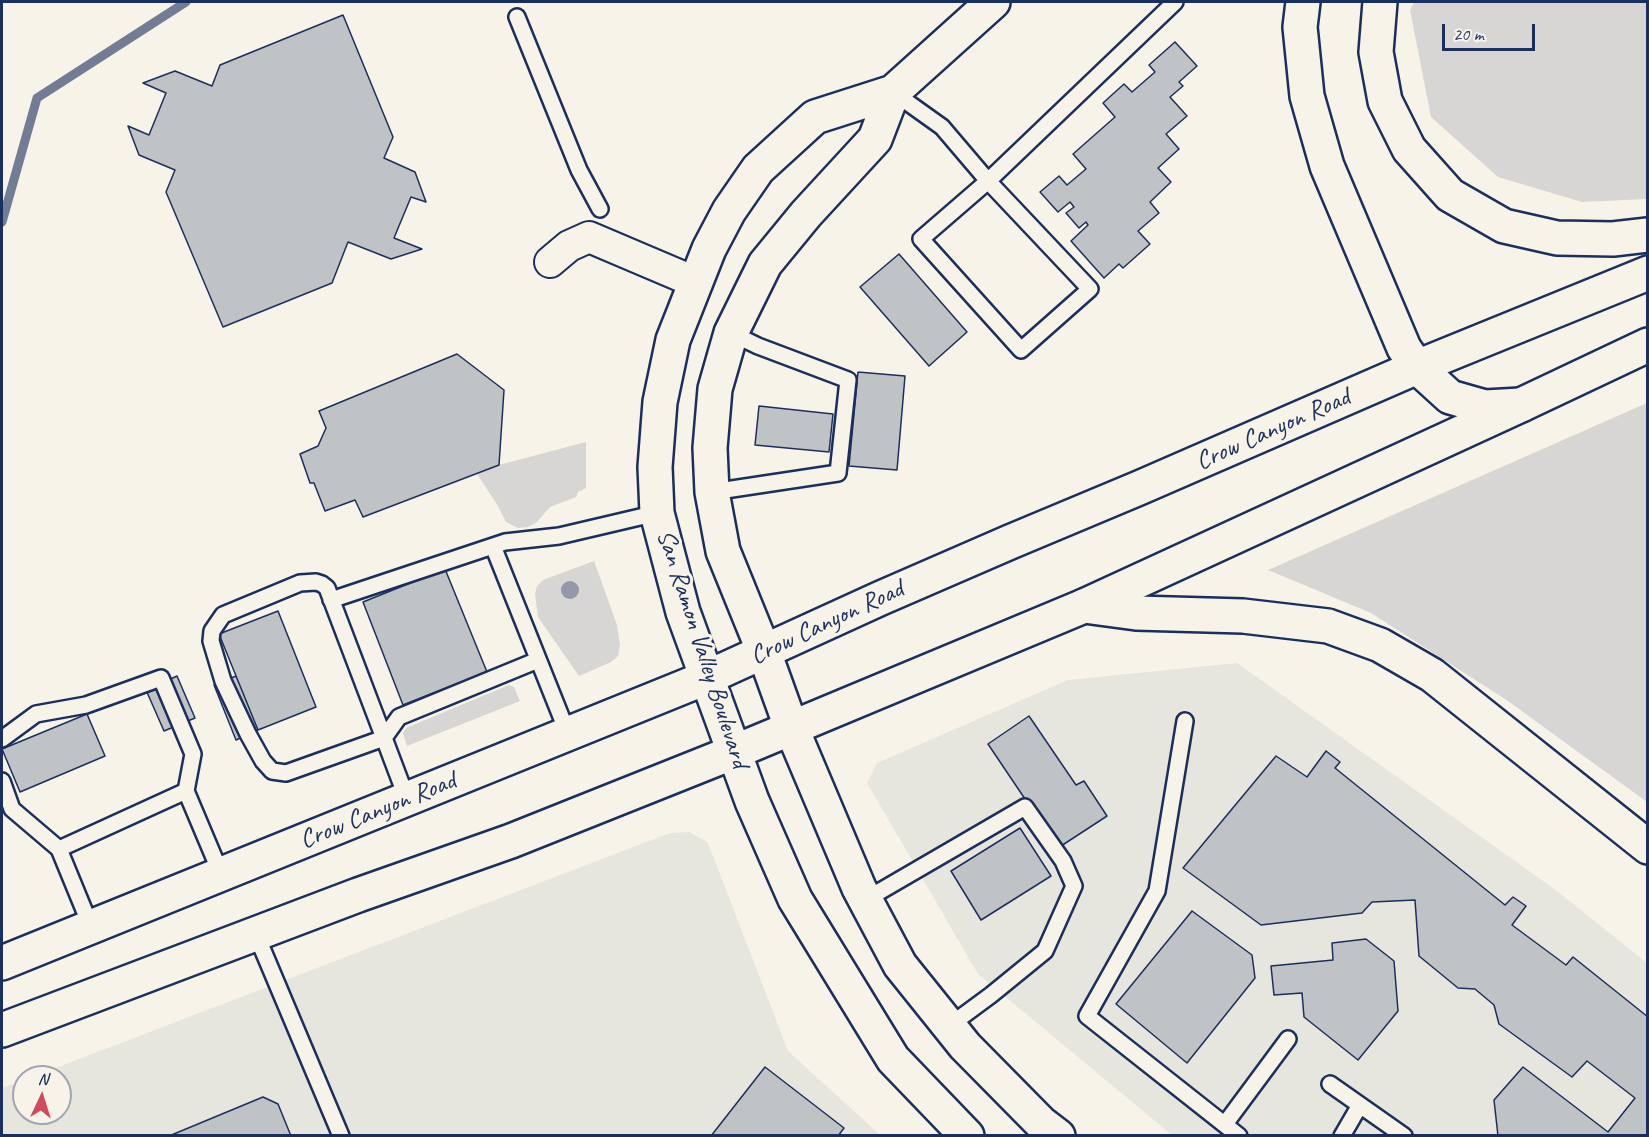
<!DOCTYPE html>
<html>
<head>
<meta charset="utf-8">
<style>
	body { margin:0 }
	#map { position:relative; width:1649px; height:1137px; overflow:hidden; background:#f7f3e8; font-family:Caveat,sans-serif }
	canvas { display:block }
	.frame { position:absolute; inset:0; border:3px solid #1b2f5e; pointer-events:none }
	.north { position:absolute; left:12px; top:1065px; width:60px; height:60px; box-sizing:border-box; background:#f7f3e8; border:2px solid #9fa5b1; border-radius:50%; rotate:4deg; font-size:16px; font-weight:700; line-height:24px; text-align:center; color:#1b2f5e }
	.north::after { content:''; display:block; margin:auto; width:21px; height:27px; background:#d1495b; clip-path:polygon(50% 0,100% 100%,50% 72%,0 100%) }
	.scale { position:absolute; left:1442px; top:24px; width:93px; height:27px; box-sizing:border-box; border:3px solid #1b2f5e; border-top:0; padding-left:8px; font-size:18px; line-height:21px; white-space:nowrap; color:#1b2f5e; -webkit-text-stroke:4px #f7f3e8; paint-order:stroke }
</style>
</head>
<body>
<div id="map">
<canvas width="1649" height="1137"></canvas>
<div class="frame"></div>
<div class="north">N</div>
<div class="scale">20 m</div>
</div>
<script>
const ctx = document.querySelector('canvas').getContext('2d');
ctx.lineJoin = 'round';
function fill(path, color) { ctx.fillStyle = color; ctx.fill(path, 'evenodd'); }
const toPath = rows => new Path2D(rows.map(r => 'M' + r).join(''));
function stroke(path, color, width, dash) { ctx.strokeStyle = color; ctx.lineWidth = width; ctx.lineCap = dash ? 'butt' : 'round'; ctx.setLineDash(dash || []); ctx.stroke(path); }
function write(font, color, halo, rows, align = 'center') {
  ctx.font = font + ' Caveat,sans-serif'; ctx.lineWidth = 6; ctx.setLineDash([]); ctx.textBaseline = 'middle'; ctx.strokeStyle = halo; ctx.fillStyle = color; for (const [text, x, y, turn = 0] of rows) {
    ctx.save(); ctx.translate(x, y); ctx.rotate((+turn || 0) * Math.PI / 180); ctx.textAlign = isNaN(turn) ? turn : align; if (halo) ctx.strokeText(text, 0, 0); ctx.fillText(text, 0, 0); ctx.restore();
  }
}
fill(toPath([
	[1237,663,1557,891,1647,963,1647,1135,1172,1135,978,974,867,783,877,763,1068,680],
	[689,832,707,842,713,856,788,1051,880,1135,2,1136,2,1088,24,1080,24,1113,60,1113,60,1077,32,1077,670,833]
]), '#e6e5de');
fill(toPath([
	[1414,2,1647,2,1647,199,1582,202,1498,177,1431,117,1410,10],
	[1647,403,1647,802,1508,701,1371,613,1268,570],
	[586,442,586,488,578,492,576,497,550,507,536,523,528,527,518,528,506,522,498,506,477,474,499,465],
	[594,561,617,625,620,645,618,656,611,662,579,676,538,617,535,594,537,586,543,580],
	[509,685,514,687,520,701,407,746,403,733,406,728]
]), '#d7d6d4');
stroke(toPath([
	[2,222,37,98,186,2]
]), '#727c95', 9);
const building = toPath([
	[343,15,393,137,384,158,415,172,426,202,411,197,394,238,422,249,391,259,348,242,332,283,223,327,166,192,175,170,139,155,128,126,149,135,166,93,143,83,175,71,212,86,220,65,343,15],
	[1175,42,1197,66,1179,82,1183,86,1170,97,1187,116,1166,134,1179,149,1158,168,1171,182,1150,202,1159,213,1138,231,1150,244,1123,268,1119,264,1104,278,1071,241,1088,225,1086,222,1079,228,1066,213,1074,207,1070,202,1058,212,1040,192,1059,176,1067,185,1086,169,1073,154,1115,117,1103,103,1124,84,1132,92,1155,72,1149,65,1175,42],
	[899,254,967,332,929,366,860,287,899,254],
	[457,354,504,390,499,465,363,517,355,500,325,511,314,483,310,483,300,454,318,446,326,428,319,411,457,354],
	[858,372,905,376,897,470,849,466,858,372],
	[759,406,833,414,829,452,755,445,759,406],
	[445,569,487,672,403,705,363,602,445,569],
	[278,611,316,707,258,730,219,634,278,611],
	[177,676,195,718,164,731,146,690,177,676],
	[236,676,258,730,236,740,214,685,236,676],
	[87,714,105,756,20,792,2,749,87,714],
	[1029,716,1076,785,1084,781,1107,816,1058,848,988,744,1029,716],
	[1326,751,1340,762,1335,768,1505,905,1513,897,1526,906,1512,925,1566,965,1573,957,1648,1017,1648,1136,1498,1136,1494,1100,1523,1067,1608,1132,1635,1098,1587,1061,1572,1077,1499,1024,1494,1005,1475,989,1458,988,1419,956,1415,900,1372,902,1362,913,1261,925,1183,868,1276,756,1307,777,1326,751],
	[1020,828,1051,876,981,920,951,871,1020,828],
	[1192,911,1252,955,1255,978,1187,1063,1116,1004,1192,911],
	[1366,939,1394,961,1398,1011,1358,1060,1304,1017,1302,993,1274,995,1271,966,1333,960,1332,943,1366,939],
	[765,1067,844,1128,838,1136,711,1136,765,1067],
	[263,1097,278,1104,291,1136,169,1136,263,1097]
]);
fill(building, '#c0c3c5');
stroke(building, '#1b2f5e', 1.5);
const lane = toPath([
	[517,17,579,170,600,209],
	[893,92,942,127,988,181,921,239,1021,350,1090,289,988,181,1175,2],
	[712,492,838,473,848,380,758,346,731,333],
	[493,546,568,734],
	[331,600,505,542,559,536,657,513],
	[1185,721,1157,891,1087,1016,1239,1136],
	[2,739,36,714,86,705,161,678,193,754,186,791,221,874],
	[2,781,12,809,59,849,91,927],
	[407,799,384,738,327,588,322,584,316,582,300,583,223,615,212,631,211,641,223,681,248,734,263,761,272,771,286,773,384,738,399,717,538,660],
	[59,849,186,791],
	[865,900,1025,807,1063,861,1074,886,1045,951,991,995,949,1026],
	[256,934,341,1136],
	[1330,1084,1404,1136],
	[1225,1124,1288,1039],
	[1342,1136,1360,1105]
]);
const street = toPath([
	[550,262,569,246,589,237,695,282]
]);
const secondary = toPath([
	[893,92,875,139,806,214,765,264,731,333,715,389,710,448,712,492,723,551,764,652,791,727,859,888,900,965,965,1046,1041,1123,1058,1136],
	[2,963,708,677,881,598,1010,542,1139,488,1417,367,1648,273],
	[2,1030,358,895,511,841,734,752,1084,606,1521,405,1648,345],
	[967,1136,893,1059,795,899,752,801,683,612,657,513,655,467,660,402,673,340,709,249,729,211,758,169,815,117,893,92,993,2]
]);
const highway = toPath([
	[1303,2,1300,27,1307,96,1327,166,1404,348,1417,367,1450,397,1485,407,1521,405],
	[1380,2,1376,52,1385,101,1409,149,1450,195,1504,226,1557,238,1613,239,1648,235],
	[1084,606,1136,613,1243,616,1328,626,1380,645,1432,675,1648,847]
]);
stroke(lane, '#1b2f5e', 20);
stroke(street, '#1b2f5e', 34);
stroke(secondary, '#1b2f5e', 38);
stroke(highway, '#1b2f5e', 38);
stroke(lane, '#f7f3e8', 15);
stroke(street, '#f7f3e8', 30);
stroke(secondary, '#f7f3e8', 33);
stroke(highway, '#f7f3e8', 33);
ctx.fillStyle = '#9399a9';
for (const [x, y] of [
	[570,590]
]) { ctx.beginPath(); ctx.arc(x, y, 9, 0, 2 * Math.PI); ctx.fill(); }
write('26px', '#1b2f5e', '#f7f3e8', [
	["Crow Canyon Road",1273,430,-24],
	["Crow Canyon Road",827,623,-25],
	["San Ramon Valley Boulevard",702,649,72],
	["Crow Canyon Road",378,811,-22]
]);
</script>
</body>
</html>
